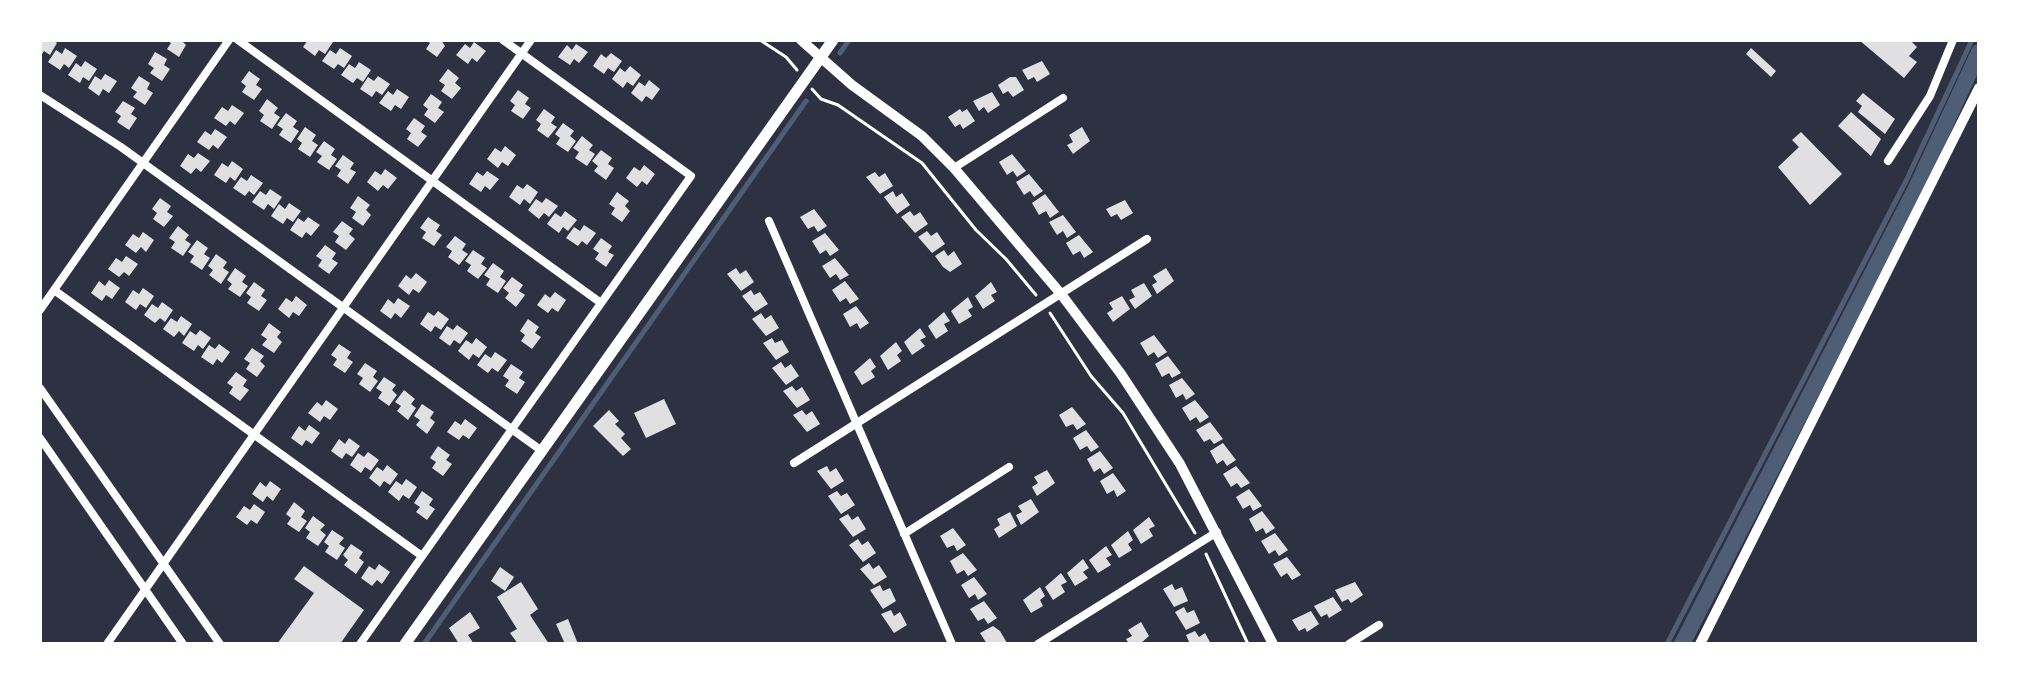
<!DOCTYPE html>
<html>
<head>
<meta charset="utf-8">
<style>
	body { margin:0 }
	#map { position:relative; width:2019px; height:684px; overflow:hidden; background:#2d3142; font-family:Arial,sans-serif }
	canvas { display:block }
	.frame { position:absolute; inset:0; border:42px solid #fff; pointer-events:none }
</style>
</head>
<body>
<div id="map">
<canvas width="2019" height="684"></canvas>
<div class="frame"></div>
</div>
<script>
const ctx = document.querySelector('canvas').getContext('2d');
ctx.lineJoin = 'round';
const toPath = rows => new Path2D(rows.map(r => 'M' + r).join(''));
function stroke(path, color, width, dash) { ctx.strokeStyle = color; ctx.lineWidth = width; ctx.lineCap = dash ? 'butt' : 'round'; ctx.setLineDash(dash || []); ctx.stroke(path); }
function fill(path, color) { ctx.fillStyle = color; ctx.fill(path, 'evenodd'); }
stroke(toPath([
	[840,53,849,40],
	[424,644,806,101],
	[1667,644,1906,181,1972,40]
]), '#4f5d75', 5);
stroke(toPath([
	[1682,644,1915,190,1979,52]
]), '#4f5d75', 16);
fill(toPath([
	[52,40,57,43,50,55,44,51,40,57,40,41],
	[165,40,181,40,186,45,179,57,167,49,171,43],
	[308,40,329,40,333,42,325,54,319,50,315,56,303,47],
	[425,40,441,40,445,46,437,57,426,49,430,43],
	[1859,40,1910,40,1917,47,1909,56,1917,62,1904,78],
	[474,42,486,51,477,62,472,58,468,64,456,55,465,44,470,48],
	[576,44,588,52,579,63,574,59,570,65,558,57,567,45,572,50],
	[65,48,77,56,69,68,64,64,60,70,48,62,56,50,62,54],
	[340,48,352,56,344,68,338,64,334,69,322,61,330,50,336,54],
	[1751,48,1776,71,1771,77,1746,54],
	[155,52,167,59,164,65,170,69,162,81,150,73,154,68,148,64],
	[611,53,622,61,614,72,608,68,604,74,593,66,601,54,606,58],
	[85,61,97,69,89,81,83,77,80,83,68,75,76,63,81,67],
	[1042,61,1050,74,1037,82,1034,77,1028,80,1022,70],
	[359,62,371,70,363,82,357,78,353,83,341,75,349,64,355,68],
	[630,66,641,75,633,86,627,82,623,88,612,79,620,68,625,72],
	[448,69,459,78,455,83,461,88,452,99,441,91,445,85,439,81],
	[249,71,260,79,256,85,262,89,254,100,242,92,246,86,241,82],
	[105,74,117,81,109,93,103,89,99,96,88,88,95,76,101,80],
	[139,76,150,83,147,89,153,93,145,105,133,97,137,92,131,88],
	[378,76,390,84,382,95,376,91,372,97,360,89,368,77,374,81],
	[1010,77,1016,77,1024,90,1013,97,1008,91,1003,94,998,85],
	[649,80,660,89,652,100,646,96,642,102,631,93,639,82,645,86],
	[397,89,409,97,401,109,395,105,391,111,379,103,388,91,393,95],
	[518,90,529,98,525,104,531,108,523,119,511,111,515,105,510,101],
	[992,92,1000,105,988,113,984,107,979,111,973,101],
	[1863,93,1895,119,1885,134,1858,112,1862,106,1856,101],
	[431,94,442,102,438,108,444,112,435,123,424,115,428,109,423,105],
	[267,99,278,108,274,113,280,117,272,129,260,121,264,115,259,111],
	[123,101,135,108,131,114,137,118,129,130,117,122,121,116,115,112],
	[232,105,244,113,235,125,230,121,226,126,214,118,222,107,228,111],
	[544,109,555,117,551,123,557,127,548,138,537,130,541,124,536,120],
	[960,109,962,112,967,109,975,121,963,129,960,124,955,127,948,117],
	[1851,112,1881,139,1871,156,1838,126],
	[286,113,297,121,293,127,299,131,291,143,279,135,283,129,277,125],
	[414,118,425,126,421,132,427,136,418,147,407,139,411,133,406,129],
	[563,123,574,131,570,136,576,141,568,152,556,144,560,138,555,134],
	[305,127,316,135,312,141,318,145,310,157,298,149,302,143,297,139],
	[1082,127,1090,141,1073,154,1067,145,1073,142,1069,135],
	[215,129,227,137,218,149,213,145,209,150,197,142,205,131,211,135],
	[1801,132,1842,174,1810,205,1778,167,1799,147,1792,140],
	[582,136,593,145,589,150,595,154,587,166,575,158,579,152,573,148],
	[324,141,335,149,331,155,337,159,329,170,317,162,322,156,316,152],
	[505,146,516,155,508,166,502,162,498,168,487,159,495,148,501,152],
	[601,150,612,158,608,164,614,168,606,180,594,171,598,166,592,161],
	[198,153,210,161,201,172,196,168,191,174,180,166,188,154,194,158],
	[1012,154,1026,171,1017,177,1013,171,1007,175,999,162],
	[343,155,354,163,350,169,356,172,348,184,337,176,341,170,335,166],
	[232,161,243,169,235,181,230,177,226,183,214,175,222,163,228,167],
	[644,165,655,174,647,185,642,181,637,187,626,178,634,167,640,171],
	[385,169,397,178,388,189,383,185,378,191,367,182,375,171,381,175],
	[487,171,499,179,490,190,485,186,481,192,469,184,477,172,483,176],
	[875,172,879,177,885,173,893,186,880,194,866,177],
	[1029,174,1043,191,1034,197,1030,191,1024,195,1016,182],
	[251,175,263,183,254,195,249,191,245,196,233,188,241,177,247,181],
	[527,184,538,192,530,204,524,199,520,205,509,197,517,185,523,189],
	[270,189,282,197,274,209,268,204,264,210,252,202,260,191,266,195],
	[893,191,896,197,902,193,910,205,897,214,884,197],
	[617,192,629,201,625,206,630,211,622,222,611,214,615,208,609,204],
	[1045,194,1059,212,1050,218,1046,211,1039,215,1032,203],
	[358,196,370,205,366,210,371,215,363,226,352,218,356,212,350,208],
	[160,198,171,206,167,212,173,216,164,227,153,219,157,213,152,209],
	[546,198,558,206,549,217,544,213,539,219,528,210,536,199,542,203],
	[1125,200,1133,213,1121,220,1117,214,1111,217,1106,209],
	[289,203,301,211,293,222,287,218,283,224,271,216,279,204,285,209],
	[814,209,827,226,818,232,814,226,808,229,800,217],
	[565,211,577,220,568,231,563,227,559,233,547,224,555,213,561,217],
	[910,211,914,216,920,212,928,224,915,233,901,217],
	[1063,215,1076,232,1067,238,1063,231,1057,235,1049,222],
	[308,217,320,225,311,236,306,232,302,238,290,230,298,218,304,222],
	[428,217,440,225,436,231,442,235,434,246,422,238,426,232,420,228],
	[342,221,353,229,349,234,355,239,346,250,335,242,339,236,333,232],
	[584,225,596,233,587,245,582,241,578,246,566,238,574,227,580,231],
	[178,226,189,235,185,240,191,244,183,256,171,248,175,242,169,238],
	[927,231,931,236,937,232,945,244,932,253,918,237],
	[143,232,154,240,146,252,141,247,136,253,125,245,133,234,139,238],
	[825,233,839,250,830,256,826,250,820,254,812,241],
	[1079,235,1093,252,1084,258,1080,251,1073,255,1066,243],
	[455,236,466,244,462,250,468,254,459,265,448,257,452,251,446,247],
	[601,238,612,246,608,252,614,255,606,267,595,259,599,253,593,249],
	[197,240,208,248,204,254,210,258,202,270,190,262,194,256,188,252],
	[325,245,336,253,332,259,338,263,329,274,318,266,322,260,316,256],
	[473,250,485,258,481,264,487,268,478,279,467,271,471,265,465,261],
	[944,250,948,256,954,251,962,264,950,272,943,267,935,256],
	[216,254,227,262,223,268,229,272,221,284,209,275,213,270,208,266],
	[126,256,138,264,129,276,124,272,119,277,108,269,116,258,122,262],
	[835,258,849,275,840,280,836,274,830,278,822,266],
	[493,263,504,271,500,277,506,281,498,293,486,285,490,279,484,275],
	[235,268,246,276,242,282,248,286,240,297,228,289,232,284,227,280],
	[736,268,740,274,746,270,754,282,741,291,727,274],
	[1166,268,1174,281,1157,294,1152,285,1157,282,1153,276],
	[416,273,427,282,419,293,413,289,409,295,398,286,406,275,411,279],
	[512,277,523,285,519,291,525,295,516,307,505,298,509,293,503,288],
	[109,280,120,288,112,299,106,295,102,301,91,293,99,281,105,286],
	[845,281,859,299,850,304,846,298,840,302,832,290],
	[254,282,265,290,261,296,267,300,259,311,247,303,251,297,246,293],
	[991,282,997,292,991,295,995,301,983,309,975,296],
	[1144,283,1152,296,1135,309,1129,300,1135,297,1131,290],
	[143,288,154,296,146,308,140,304,136,310,125,302,133,290,139,294],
	[751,290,754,295,760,292,768,304,755,312,742,296],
	[555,292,566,300,558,312,552,308,548,313,537,305,545,294,550,298],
	[296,296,307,305,299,316,293,312,289,318,278,309,286,298,292,302],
	[1122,296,1130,309,1113,322,1107,313,1113,309,1109,303],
	[968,297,973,307,968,310,972,316,959,324,951,311],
	[398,298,410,306,401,318,395,313,391,319,380,311,388,299,394,304],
	[162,302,173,310,165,322,160,318,155,323,144,315,152,304,158,308],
	[856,306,869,323,860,329,857,323,850,327,843,314],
	[438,311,449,319,441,330,435,326,431,332,420,324,428,312,434,316],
	[944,312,950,321,944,324,948,331,936,339,928,326],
	[761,313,765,319,771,315,779,328,766,336,752,319],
	[181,316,192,324,184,336,179,331,174,337,163,329,171,318,177,322],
	[528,319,539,327,535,333,541,337,532,349,521,341,525,335,520,331],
	[269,323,281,332,277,337,282,342,274,353,262,345,267,339,261,335],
	[457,325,468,333,460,344,454,340,450,346,439,338,447,326,453,330],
	[920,328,926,337,920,340,925,346,912,355,904,342],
	[200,330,211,338,203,349,198,345,194,351,182,343,190,331,196,335],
	[1154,335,1167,352,1158,358,1154,352,1148,356,1140,343],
	[476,338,487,347,479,358,473,354,469,360,458,351,466,340,472,344],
	[772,338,775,343,782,340,789,352,776,360,763,343],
	[896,342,902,351,897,355,901,361,888,370,880,356],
	[219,344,230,352,222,363,217,359,213,365,201,357,209,345,215,349],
	[339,344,351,352,347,358,353,362,345,373,333,365,337,359,331,355],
	[252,348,264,356,260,361,265,366,257,377,246,369,250,363,244,359],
	[495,352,507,360,498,372,492,368,488,373,477,365,485,354,491,358],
	[1168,356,1181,373,1172,378,1169,373,1162,377,1155,364],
	[870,358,876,367,871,371,875,377,862,385,854,372],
	[781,362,785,368,791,364,799,376,786,385,772,368],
	[365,363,377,371,373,377,378,381,370,392,359,384,363,378,357,374],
	[511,364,523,372,519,378,525,382,517,394,505,386,509,380,503,376],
	[236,372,247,380,243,386,249,390,240,401,229,393,233,387,227,383],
	[384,377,396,385,392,390,397,395,389,406,378,398,382,392,376,388],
	[1182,378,1195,394,1186,400,1183,394,1176,398,1169,385],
	[792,386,796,391,802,387,810,400,797,408,783,391],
	[404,390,415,399,411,404,416,408,408,420,397,411,401,406,395,402],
	[664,399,676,424,646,438,634,413],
	[326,400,338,409,330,420,324,416,320,422,308,413,317,402,322,406],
	[1195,400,1209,417,1200,423,1196,417,1190,421,1182,408],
	[422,404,434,412,430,418,435,422,427,434,416,425,420,420,414,416],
	[1072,407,1086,424,1077,430,1073,424,1066,427,1059,415],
	[609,410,619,421,615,424,625,434,621,438,631,449,623,456,593,426],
	[802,410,806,415,812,411,820,424,807,432,793,415],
	[465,419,477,428,469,439,463,435,459,440,447,432,455,421,461,425],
	[1210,422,1223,439,1214,444,1210,439,1204,442,1196,430],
	[309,425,320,433,312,444,306,440,302,446,291,438,299,426,305,431],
	[1086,430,1099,447,1091,452,1087,446,1080,450,1073,438],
	[349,438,360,446,352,457,346,453,342,459,331,451,339,439,345,444],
	[1223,443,1236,460,1227,466,1223,460,1217,464,1210,451],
	[438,446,450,455,446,460,452,464,443,476,432,468,436,462,430,458],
	[1100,451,1113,468,1104,474,1100,468,1094,472,1087,459],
	[368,452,379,460,371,471,365,467,361,473,350,465,358,453,364,457],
	[387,465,398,474,390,485,384,481,380,487,369,478,377,467,383,471],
	[827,466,830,472,836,468,844,481,831,489,817,471],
	[1236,466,1250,483,1241,488,1237,483,1231,487,1223,474],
	[1047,470,1055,483,1037,496,1032,487,1038,483,1034,477],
	[1113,473,1126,491,1117,497,1114,490,1107,494,1100,481],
	[406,479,417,487,409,499,403,495,399,501,388,492,396,481,402,485],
	[270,481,281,489,273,501,267,496,263,502,252,494,260,482,266,487],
	[1249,489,1262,506,1253,511,1250,505,1243,509,1236,497],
	[422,491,433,499,429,505,435,509,427,520,416,512,420,507,414,503],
	[837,491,841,496,847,493,855,505,841,514,828,496],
	[1031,499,1039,512,1021,525,1016,515,1022,512,1018,506],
	[294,502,305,511,301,517,307,521,299,532,287,524,291,518,286,514],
	[254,504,265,512,257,524,251,520,247,525,236,517,244,506,250,510],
	[1262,511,1275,528,1266,534,1263,528,1256,532,1249,519],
	[1010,512,1017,526,999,538,994,529,1000,525,997,519],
	[848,514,852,520,858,516,866,529,853,537,839,519],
	[313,516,325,525,320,530,326,535,318,546,306,538,310,532,305,528],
	[1149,517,1155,526,1149,529,1153,536,1141,544,1133,530],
	[953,528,966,545,957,551,954,545,947,548,940,536],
	[332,530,344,538,339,544,345,548,337,560,325,552,329,546,324,542],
	[1128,531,1133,540,1128,544,1132,550,1119,558,1111,545],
	[1275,533,1288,550,1279,556,1275,550,1269,554,1261,541],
	[858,539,862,545,868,541,876,553,863,562,849,545],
	[351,544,363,552,359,558,364,562,356,574,344,565,348,560,343,555],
	[1106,546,1112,555,1106,558,1111,565,1098,573,1089,560],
	[963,553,977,570,968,576,964,570,957,574,950,561],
	[1287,557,1301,575,1292,580,1287,573,1281,577,1273,564],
	[1083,559,1089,568,1083,572,1088,578,1075,586,1067,573],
	[869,563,873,569,879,565,887,577,874,585,860,569],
	[379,564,390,572,382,584,377,580,372,586,361,578,369,566,375,570],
	[304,566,364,610,340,644,277,644,314,593,294,579],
	[500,567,514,577,505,591,491,581],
	[1061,573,1067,582,1061,585,1065,592,1053,600,1045,587],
	[974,577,987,594,978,600,975,594,969,598,961,585],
	[521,582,538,609,530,615,549,644,518,644,510,633,517,629,497,597],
	[1355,582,1363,595,1351,603,1348,599,1342,602,1335,590],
	[1172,584,1175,590,1182,587,1188,601,1174,607,1163,589],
	[880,585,883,591,890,588,896,601,883,609,870,590],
	[1040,587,1045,596,1040,600,1043,606,1031,613,1023,600],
	[1333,597,1342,610,1329,618,1327,614,1321,617,1314,606],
	[984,601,997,618,988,624,984,618,978,621,970,609],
	[1184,607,1187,613,1194,610,1200,623,1186,630,1175,612],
	[891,610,894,616,900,612,907,625,894,633,881,614],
	[1311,611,1319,624,1307,632,1305,628,1299,631,1292,620],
	[470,612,480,628,468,635,474,644,459,644,449,628],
	[568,619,578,644,565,644,556,624],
	[1141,622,1149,636,1140,644,1129,644,1126,639,1132,636,1128,630],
	[993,626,1000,631,1007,643,987,644,980,633],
	[1195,631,1199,637,1205,633,1211,644,1190,644,1186,635]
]), '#e0e0e3');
stroke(toPath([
	[760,40,786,57,797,70],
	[812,89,821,99,838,105,922,163,976,230,1006,259,1036,295],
	[1050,313,1091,376,1123,413,1195,533],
	[1206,554,1248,644]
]), '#fff', 3);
stroke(toPath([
	[238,40,601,303],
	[40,95,121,147,542,451],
	[1888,161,1930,96,1953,40],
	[954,168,1063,98],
	[769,221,952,644],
	[54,290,422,556],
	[40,310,229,40],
	[40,388,220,644],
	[40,438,183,644],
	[794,463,1147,239],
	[904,534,1009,467],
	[107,644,531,40],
	[360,644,691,176,503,40],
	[1038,644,1217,532],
	[1349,644,1379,625]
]), '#fff', 8);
stroke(toPath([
	[801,40,852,85,922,136,954,168,1061,294,1121,374,1180,464,1273,644],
	[1700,644,1979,88]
]), '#fff', 10);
stroke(toPath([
	[405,644,833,40]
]), '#fff', 11);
</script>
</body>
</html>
